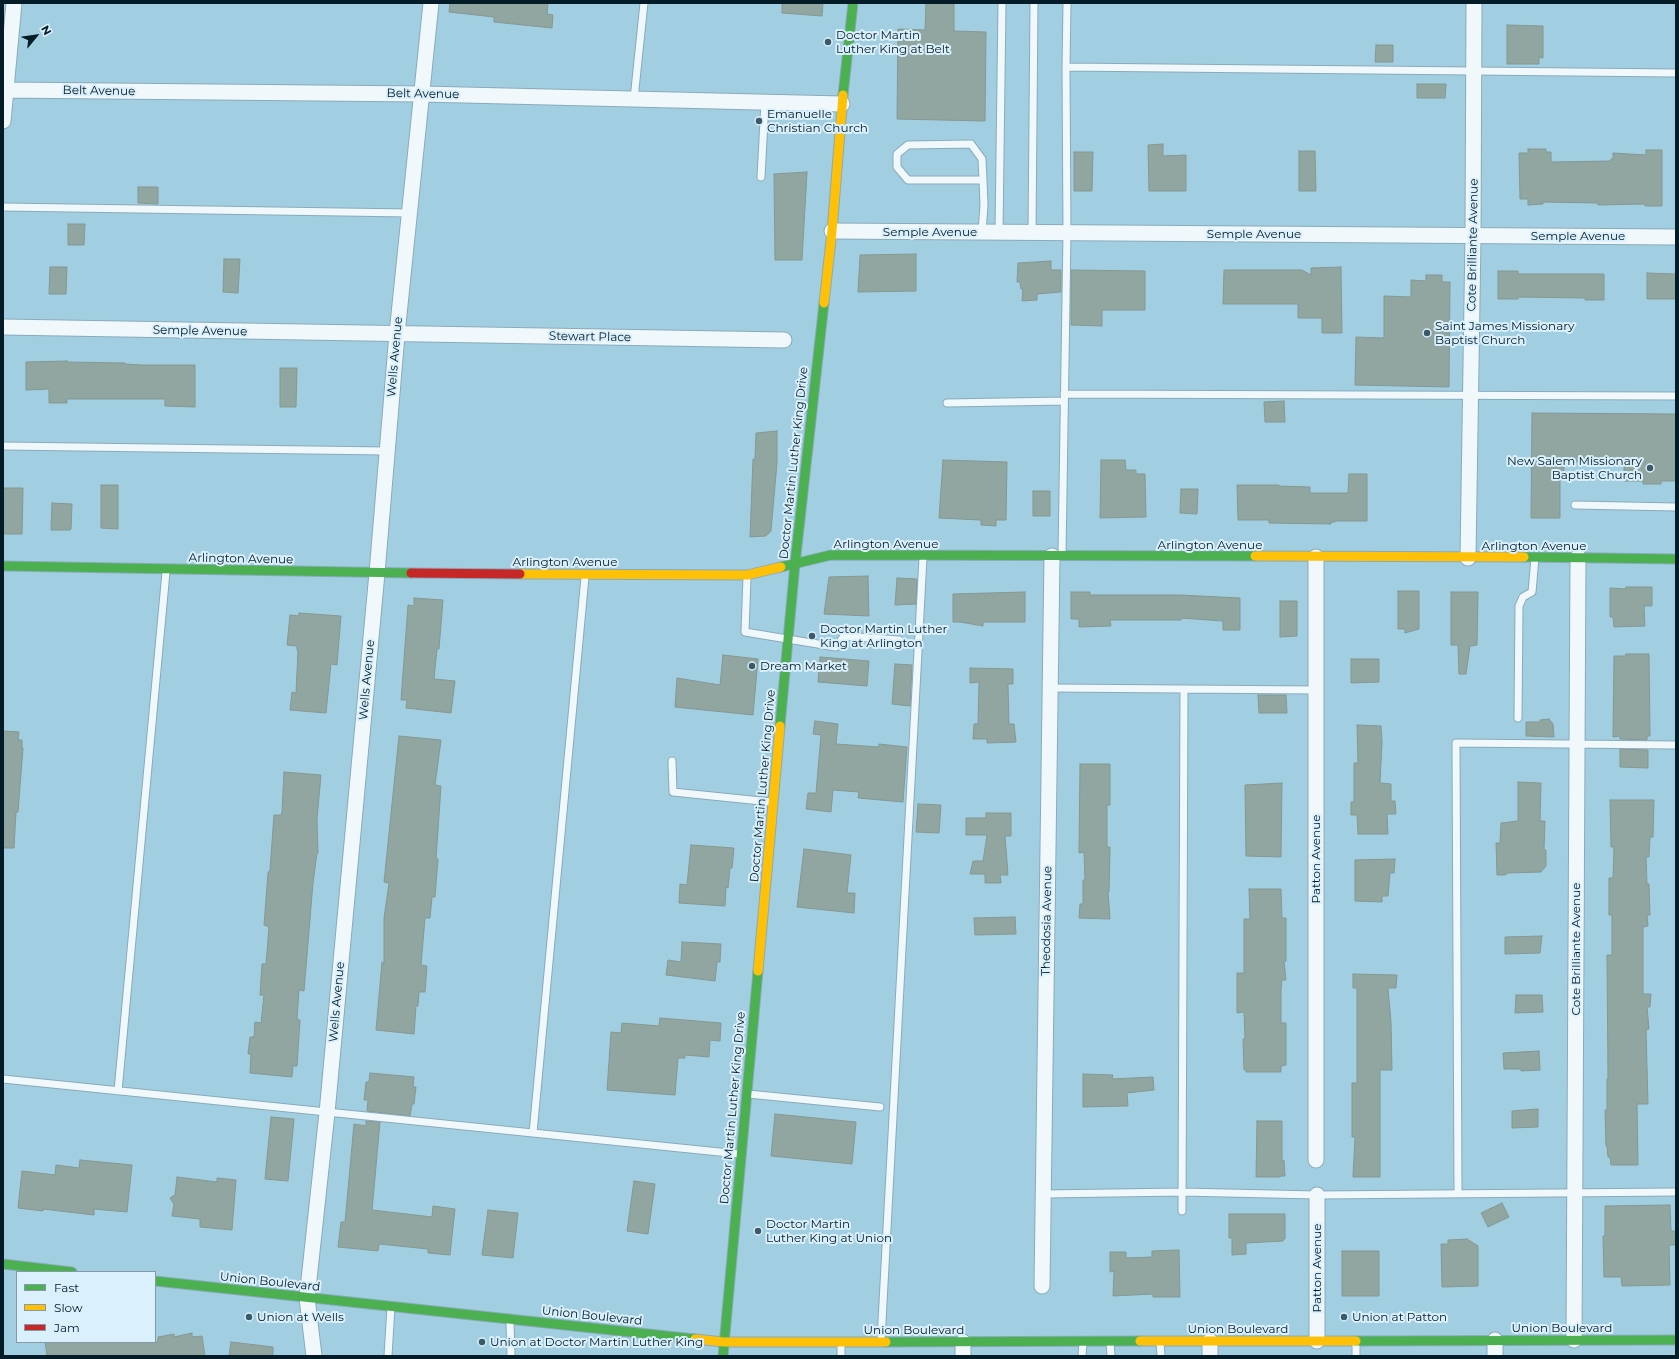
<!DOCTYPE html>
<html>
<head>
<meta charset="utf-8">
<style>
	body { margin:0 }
	#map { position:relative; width:1679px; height:1359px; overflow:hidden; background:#a2cee2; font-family:Montserrat,sans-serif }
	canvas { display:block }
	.frame { position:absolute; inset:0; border:4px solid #031c27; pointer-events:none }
	.legend { position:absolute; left:16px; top:1271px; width:140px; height:72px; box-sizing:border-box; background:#daf0fc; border:1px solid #849ba7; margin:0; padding:5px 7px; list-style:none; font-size:12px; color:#031c27 }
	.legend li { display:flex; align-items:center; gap:8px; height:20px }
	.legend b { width:20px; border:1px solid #849ba7 }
	.north { position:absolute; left:16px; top:16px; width:40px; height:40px; -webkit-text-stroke:3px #daf0fc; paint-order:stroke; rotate:61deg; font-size:11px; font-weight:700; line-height:16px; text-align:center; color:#031c27 }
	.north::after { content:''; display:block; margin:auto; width:14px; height:18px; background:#031c27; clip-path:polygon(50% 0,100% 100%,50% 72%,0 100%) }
</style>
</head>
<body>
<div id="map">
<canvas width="1679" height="1359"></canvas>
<div class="frame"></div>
<ul class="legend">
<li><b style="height:5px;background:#4caf50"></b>Fast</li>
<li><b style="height:5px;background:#ffc107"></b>Slow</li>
<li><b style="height:5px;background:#c62828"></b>Jam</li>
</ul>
<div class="north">N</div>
</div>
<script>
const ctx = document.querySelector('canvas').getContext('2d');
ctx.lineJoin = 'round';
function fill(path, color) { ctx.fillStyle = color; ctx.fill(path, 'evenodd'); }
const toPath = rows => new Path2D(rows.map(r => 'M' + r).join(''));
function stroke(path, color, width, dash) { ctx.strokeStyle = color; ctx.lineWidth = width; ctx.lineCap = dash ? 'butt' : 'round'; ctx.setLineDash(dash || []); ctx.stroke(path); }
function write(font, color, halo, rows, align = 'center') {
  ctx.font = font + ' Montserrat,sans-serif'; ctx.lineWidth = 4; ctx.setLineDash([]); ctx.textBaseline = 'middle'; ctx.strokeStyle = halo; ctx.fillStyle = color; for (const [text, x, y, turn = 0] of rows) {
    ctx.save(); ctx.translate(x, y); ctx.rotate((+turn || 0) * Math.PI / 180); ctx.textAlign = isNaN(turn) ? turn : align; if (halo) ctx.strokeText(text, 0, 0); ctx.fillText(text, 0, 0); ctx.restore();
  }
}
const building = toPath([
	[450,3,548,3,547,14,553,15,552,28,494,22,494,17,449,12,450,3],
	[782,3,823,3,822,16,782,13,782,3],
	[926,3,954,3,954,31,986,32,985,121,897,119,898,29,925,30,926,3],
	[1507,25,1543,26,1543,58,1539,57,1539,64,1507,64,1507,25],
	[1376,45,1393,45,1393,62,1375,62,1376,45],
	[1417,84,1446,84,1445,98,1417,98,1417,84],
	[1163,144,1163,156,1186,155,1186,191,1149,191,1148,145,1163,144],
	[1528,149,1546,149,1546,152,1551,152,1551,162,1611,161,1611,159,1613,159,1613,153,1646,155,1646,150,1662,150,1662,206,1645,206,1645,204,1598,205,1598,203,1543,202,1543,204,1528,205,1528,199,1520,199,1519,153,1528,153,1528,149],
	[1299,151,1315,151,1316,191,1299,191,1299,151],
	[1074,152,1093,152,1092,191,1074,191,1074,152],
	[807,172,802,260,775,260,774,174,807,172],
	[138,187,158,187,158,204,138,203,138,187],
	[68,224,85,224,84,245,68,245,68,224],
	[916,254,916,291,858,292,860,255,916,254],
	[224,259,240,259,238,293,223,292,224,259],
	[1051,261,1051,270,1061,270,1061,292,1037,294,1037,300,1022,301,1023,289,1021,289,1020,282,1017,282,1018,263,1051,261],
	[50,267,67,267,66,294,49,294,50,267],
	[1341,267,1342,333,1322,333,1322,318,1298,318,1298,304,1223,304,1224,270,1302,270,1311,275,1311,268,1341,267],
	[1071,270,1145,271,1145,310,1102,310,1102,326,1071,325,1071,270],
	[1498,271,1518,271,1518,274,1604,274,1604,300,1585,300,1585,298,1518,297,1518,299,1498,299,1498,271],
	[1647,273,1676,274,1676,299,1647,299,1647,273],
	[1426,275,1442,275,1442,282,1450,282,1449,387,1355,385,1356,337,1384,338,1384,296,1411,297,1411,280,1426,281,1426,275],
	[67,361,67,362,125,363,125,364,142,365,195,365,195,407,165,406,165,399,67,399,67,403,49,403,49,389,26,390,26,362,67,361],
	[280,368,297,368,296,407,280,407,280,368],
	[1284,401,1285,422,1265,422,1264,402,1284,401],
	[1532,413,1676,414,1676,481,1661,481,1661,484,1643,484,1643,481,1624,481,1624,462,1564,462,1564,473,1560,473,1560,518,1531,518,1532,413],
	[777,431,777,463,771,531,766,536,750,537,753,459,755,459,756,433,777,431],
	[943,460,1007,462,1006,520,996,520,996,526,981,525,981,520,939,518,943,460],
	[1101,460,1125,460,1126,470,1136,470,1136,474,1145,474,1146,517,1100,518,1101,460],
	[1349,474,1367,474,1367,521,1335,521,1335,522,1331,522,1331,524,1269,523,1269,520,1238,520,1237,485,1279,485,1279,486,1310,487,1310,493,1348,493,1349,474],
	[101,485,118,485,118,529,101,528,101,485],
	[3,488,23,488,22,534,3,534,3,488],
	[1181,489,1198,489,1197,514,1180,513,1181,489],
	[1033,491,1050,491,1050,516,1033,516,1033,491],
	[52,503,72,504,71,529,70,530,51,530,52,503],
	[868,576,869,616,824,614,829,577,868,576],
	[897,578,917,579,916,604,895,605,897,578],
	[1626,587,1652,587,1652,606,1644,606,1645,626,1614,627,1613,617,1610,617,1610,588,1626,589,1626,587],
	[1398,591,1419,591,1419,629,1405,633,1405,629,1398,629,1398,591],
	[1025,592,1025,622,983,622,983,626,960,622,953,622,953,594,1025,592],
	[1071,592,1090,592,1090,595,1180,595,1240,598,1240,630,1223,630,1223,621,1181,618,1181,620,1110,620,1111,626,1079,627,1079,619,1071,619,1071,592],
	[1451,592,1478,592,1477,645,1470,646,1466,674,1459,674,1458,645,1451,645,1451,592],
	[414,598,443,600,439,649,437,649,434,679,455,681,451,713,406,708,407,700,401,700,408,605,414,606,414,598],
	[1280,601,1297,601,1297,636,1280,637,1280,601],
	[299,613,341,616,337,665,331,664,326,713,290,710,292,692,296,693,298,650,297,650,297,646,287,645,290,615,299,616,299,613],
	[1626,654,1649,654,1650,736,1647,736,1647,740,1620,739,1620,736,1613,737,1614,656,1626,656,1626,654],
	[723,655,758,659,753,715,675,707,677,678,720,685,723,655],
	[820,657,869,661,867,686,818,682,820,657],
	[1351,659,1379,659,1379,682,1351,683,1351,659],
	[895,664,912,665,910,706,892,704,895,664],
	[970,668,1013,669,1013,684,1008,684,1009,724,1014,724,1016,742,987,743,987,739,973,739,974,724,978,724,979,682,970,683,970,668],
	[1258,695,1286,695,1287,713,1259,713,1258,695],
	[1549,719,1553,724,1554,737,1526,736,1526,722,1540,722,1540,720,1549,719],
	[815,721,838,724,836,744,879,747,879,744,907,747,903,802,858,798,859,792,833,790,831,812,806,809,808,793,816,793,821,735,813,734,815,721],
	[1357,725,1381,726,1382,742,1380,783,1391,784,1391,801,1395,801,1396,814,1387,814,1388,834,1358,834,1357,815,1351,815,1351,802,1354,802,1354,763,1358,763,1357,725],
	[3,731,19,732,18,740,22,740,22,748,23,748,18,812,16,812,14,848,3,848,3,731],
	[399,736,441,740,435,785,441,786,436,859,438,859,435,897,432,897,430,918,425,918,421,965,427,966,425,992,419,992,418,1006,416,1006,414,1034,376,1030,382,962,384,963,384,918,389,883,384,882,399,736],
	[1620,749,1648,750,1648,768,1620,767,1620,749],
	[1080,764,1110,764,1110,805,1107,805,1107,847,1110,847,1109,892,1108,892,1110,919,1079,918,1080,904,1083,904,1083,880,1085,880,1084,852,1079,853,1080,764],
	[284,772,321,775,317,819,318,853,317,853,313,883,304,991,299,990,297,1019,300,1020,297,1066,293,1066,292,1077,250,1073,251,1054,248,1054,250,1037,254,1037,255,1022,261,1023,264,995,260,995,262,964,266,964,269,927,264,925,268,873,270,870,274,815,281,815,282,812,284,772],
	[1518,782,1541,783,1540,821,1545,821,1544,850,1546,850,1546,866,1541,872,1508,873,1505,875,1497,875,1496,843,1500,843,1501,823,1518,821,1518,782],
	[1282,783,1281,857,1246,856,1245,785,1282,783],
	[1610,800,1654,800,1653,837,1650,837,1649,857,1646,857,1647,884,1649,884,1650,915,1647,915,1648,926,1643,927,1643,994,1651,994,1650,1007,1647,1007,1649,1029,1646,1030,1648,1104,1637,1104,1638,1165,1611,1165,1610,1157,1608,1157,1607,1146,1606,1146,1605,1110,1607,1110,1607,1079,1608,1079,1607,955,1612,955,1612,915,1609,915,1609,878,1613,878,1614,847,1611,847,1610,800],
	[918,804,941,805,939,833,916,832,918,804],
	[986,813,1011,813,1011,836,1005,836,1008,875,1000,875,1001,883,985,883,985,874,970,874,973,861,983,861,987,835,966,835,966,818,986,818,986,813],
	[691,845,734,848,732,868,730,868,728,888,726,887,725,906,679,903,680,884,687,885,691,845],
	[804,849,851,855,847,893,855,893,854,913,797,907,804,849],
	[1395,859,1394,873,1390,873,1388,896,1382,896,1382,902,1355,901,1355,860,1395,859],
	[1249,889,1281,889,1282,918,1286,918,1286,961,1284,962,1286,980,1282,980,1281,990,1281,1023,1286,1023,1286,1065,1281,1066,1281,1072,1246,1072,1246,1069,1244,1070,1243,1039,1245,1039,1244,1012,1237,1013,1237,973,1244,973,1244,919,1250,919,1249,889],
	[1015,917,1016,934,975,935,974,918,1015,917],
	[1542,936,1540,953,1505,954,1505,937,1542,936],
	[682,942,721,944,720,962,717,962,715,981,666,975,668,960,681,962,682,942],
	[1353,974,1397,975,1396,988,1388,988,1391,1022,1392,1070,1380,1070,1380,1177,1353,1177,1355,1137,1352,1137,1352,1083,1357,1083,1357,988,1353,988,1353,974],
	[1516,995,1542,995,1543,1012,1515,1013,1516,995],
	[660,1018,721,1023,720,1041,710,1040,709,1057,685,1055,685,1058,678,1058,675,1095,607,1090,611,1032,621,1033,622,1023,659,1026,660,1018],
	[1539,1051,1540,1070,1521,1071,1521,1069,1504,1069,1503,1053,1539,1051],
	[370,1073,414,1077,413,1087,416,1087,414,1104,412,1104,410,1116,367,1111,368,1100,364,1100,366,1082,369,1082,370,1073],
	[1083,1074,1113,1075,1112,1079,1153,1077,1154,1090,1127,1093,1128,1106,1083,1107,1083,1074],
	[1538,1109,1538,1127,1512,1128,1512,1111,1538,1109],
	[775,1114,856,1122,852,1164,771,1156,775,1114],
	[271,1117,294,1119,288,1181,265,1179,271,1117],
	[366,1121,380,1122,372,1210,432,1217,433,1206,455,1209,450,1255,428,1253,428,1249,379,1244,378,1251,338,1247,341,1222,345,1222,354,1124,366,1126,366,1121],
	[1257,1121,1282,1121,1282,1161,1284,1160,1285,1176,1281,1176,1280,1177,1256,1177,1257,1121],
	[80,1160,132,1165,127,1212,94,1209,94,1215,43,1209,43,1211,18,1208,22,1171,55,1175,56,1165,79,1168,80,1160],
	[177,1177,217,1182,217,1178,236,1180,232,1230,200,1227,200,1219,172,1216,174,1204,170,1198,175,1195,177,1177],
	[634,1181,655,1184,648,1234,627,1231,634,1181],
	[1502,1203,1509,1217,1488,1227,1481,1213,1502,1203],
	[1670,1205,1671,1231,1676,1231,1676,1245,1669,1245,1670,1285,1622,1286,1621,1277,1604,1277,1603,1236,1605,1236,1605,1206,1670,1205],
	[488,1210,518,1213,513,1258,482,1255,488,1210],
	[1229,1214,1285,1214,1285,1239,1283,1239,1283,1241,1246,1243,1246,1254,1232,1255,1232,1238,1229,1238,1229,1214],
	[1467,1239,1478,1246,1478,1286,1442,1287,1441,1244,1448,1244,1448,1240,1467,1239],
	[1179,1250,1180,1297,1153,1297,1153,1294,1113,1296,1114,1271,1110,1272,1110,1252,1126,1252,1126,1258,1152,1257,1152,1251,1179,1250],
	[1342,1251,1379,1251,1379,1296,1342,1296,1342,1251],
	[192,1333,192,1337,202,1336,205,1356,47,1356,45,1342,158,1342,158,1337,174,1334,174,1337,192,1333],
	[231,1342,273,1347,273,1356,229,1356,231,1342]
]);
fill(building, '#92a6a1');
stroke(building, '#849892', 1);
const lane = toPath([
	[1066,67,1676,73],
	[634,99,644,3],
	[761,177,765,102],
	[3,207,410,213],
	[982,232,984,205,983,180,982,159,971,144,908,145,897,154,897,167,908,180,983,180],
	[999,232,1002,3],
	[1032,233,1034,3],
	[1064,394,1676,396],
	[947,403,1064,401],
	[3,446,387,451],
	[1575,505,1676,507],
	[1062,555,1067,233,1066,67,1067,3],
	[747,577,745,632,836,647,844,636,899,640],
	[1051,688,1316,690],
	[1518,718,1519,606,1523,597,1532,592,1535,558],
	[672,761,673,792,771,802],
	[3,1079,739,1154],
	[118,1091,166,572],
	[748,1094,880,1107],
	[533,1133,585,577],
	[1043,1194,1182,1192,1317,1195,1676,1192],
	[1458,1194,1456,743,1676,745],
	[1182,1211,1184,689],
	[510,1322,511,1356],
	[881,1340,923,558],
	[1110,1342,1111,1356],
	[1160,1342,1161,1356],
	[388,1356,391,1307],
	[841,1356,841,1344],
	[1082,1356,1083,1342],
	[1356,1356,1356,1343]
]);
const street = toPath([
	[3,90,422,94,842,104],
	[3,121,14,3],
	[832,231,1676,237],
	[3,327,784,340],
	[1316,557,1316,1160],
	[1468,558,1473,236,1474,3],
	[1317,1195,1317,1341],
	[1042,1286,1052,556],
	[1574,1340,1578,557],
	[314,1356,307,1298,327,1113,377,573,397,334,431,3],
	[963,1356,963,1342],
	[1210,1356,1210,1341],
	[1495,1356,1495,1340]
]);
const fast = toPath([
	[843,95,853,3],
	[1524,557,1676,559],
	[3,566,411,573],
	[781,567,831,555,1255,556],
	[780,726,795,564,824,303],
	[3,1264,72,1272],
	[155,1281,695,1339],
	[1356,1341,1676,1340],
	[886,1342,1140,1341],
	[723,1356,758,971]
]);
const slow = toPath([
	[824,303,832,231,843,95],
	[1255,556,1524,557],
	[520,574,747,575,781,567],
	[758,971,780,726],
	[695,1339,724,1342,886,1342],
	[1140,1341,1356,1341]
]);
const jam = toPath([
	[411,573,520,574]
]);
stroke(lane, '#88abbc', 9);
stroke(street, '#88abbc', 17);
stroke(fast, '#88abbc', 11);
stroke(slow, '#88abbc', 11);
stroke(jam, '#88abbc', 11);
stroke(lane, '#f1f8fb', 7);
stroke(street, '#f1f8fb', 15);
stroke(fast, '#4caf50', 9);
stroke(slow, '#ffc107', 9);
stroke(jam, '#c62828', 9);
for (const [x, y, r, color] of [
	[828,42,4,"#3b5a68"],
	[759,121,4,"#3b5a68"],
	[1427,333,4,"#3b5a68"],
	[1650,468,4,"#3b5a68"],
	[812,636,4,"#3b5a68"],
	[752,666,4,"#3b5a68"],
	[758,1231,4,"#3b5a68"],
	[249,1317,4,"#3b5a68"],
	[1344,1317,4,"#3b5a68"],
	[482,1342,4,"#3b5a68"]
]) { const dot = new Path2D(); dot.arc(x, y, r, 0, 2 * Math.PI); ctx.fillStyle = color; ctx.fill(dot); stroke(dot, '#daf0fc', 1.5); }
write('12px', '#031c27', '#daf0fc', [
	["Doctor Martin",836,35],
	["Luther King at Belt",836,49],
	["Emanuelle",767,114],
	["Christian Church",767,128],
	["Saint James Missionary",1435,326],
	["Baptist Church",1435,340],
	["New Salem Missionary",1642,461,"right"],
	["Baptist Church",1642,475,"right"],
	["Doctor Martin Luther",820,629],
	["King at Arlington",820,643],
	["Dream Market",760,666],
	["Doctor Martin",766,1224],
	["Luther King at Union",766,1238],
	["Union at Wells",257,1317],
	["Union at Patton",1352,1317],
	["Union at Doctor Martin Luther King",490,1342]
], 'left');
write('12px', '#031c27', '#daf0fc', [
	["Belt Avenue",99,91,1],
	["Belt Avenue",423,94,1],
	["Semple Avenue",930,232],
	["Semple Avenue",1254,234],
	["Semple Avenue",1578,236],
	["Cote Brilliante Avenue",1473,245,-89],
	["Semple Avenue",200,331,1],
	["Stewart Place",590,337,1],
	["Wells Avenue",395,357,-85],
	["Doctor Martin Luther King Drive",794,463,-84],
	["Arlington Avenue",886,544],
	["Arlington Avenue",1210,545],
	["Arlington Avenue",1534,546],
	["Arlington Avenue",241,559,1],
	["Arlington Avenue",565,562],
	["Wells Avenue",367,680,-85],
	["Doctor Martin Luther King Drive",763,786,-85],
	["Patton Avenue",1316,859,-90],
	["Theodosia Avenue",1047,921,-89],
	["Cote Brilliante Avenue",1576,949,-90],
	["Wells Avenue",337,1002,-85],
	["Doctor Martin Luther King Drive",733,1108,-85],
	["Patton Avenue",1317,1268,-90],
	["Union Boulevard",270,1282,6],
	["Union Boulevard",592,1316,6],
	["Union Boulevard",1562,1328],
	["Union Boulevard",1238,1329],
	["Union Boulevard",914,1330]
]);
</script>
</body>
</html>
